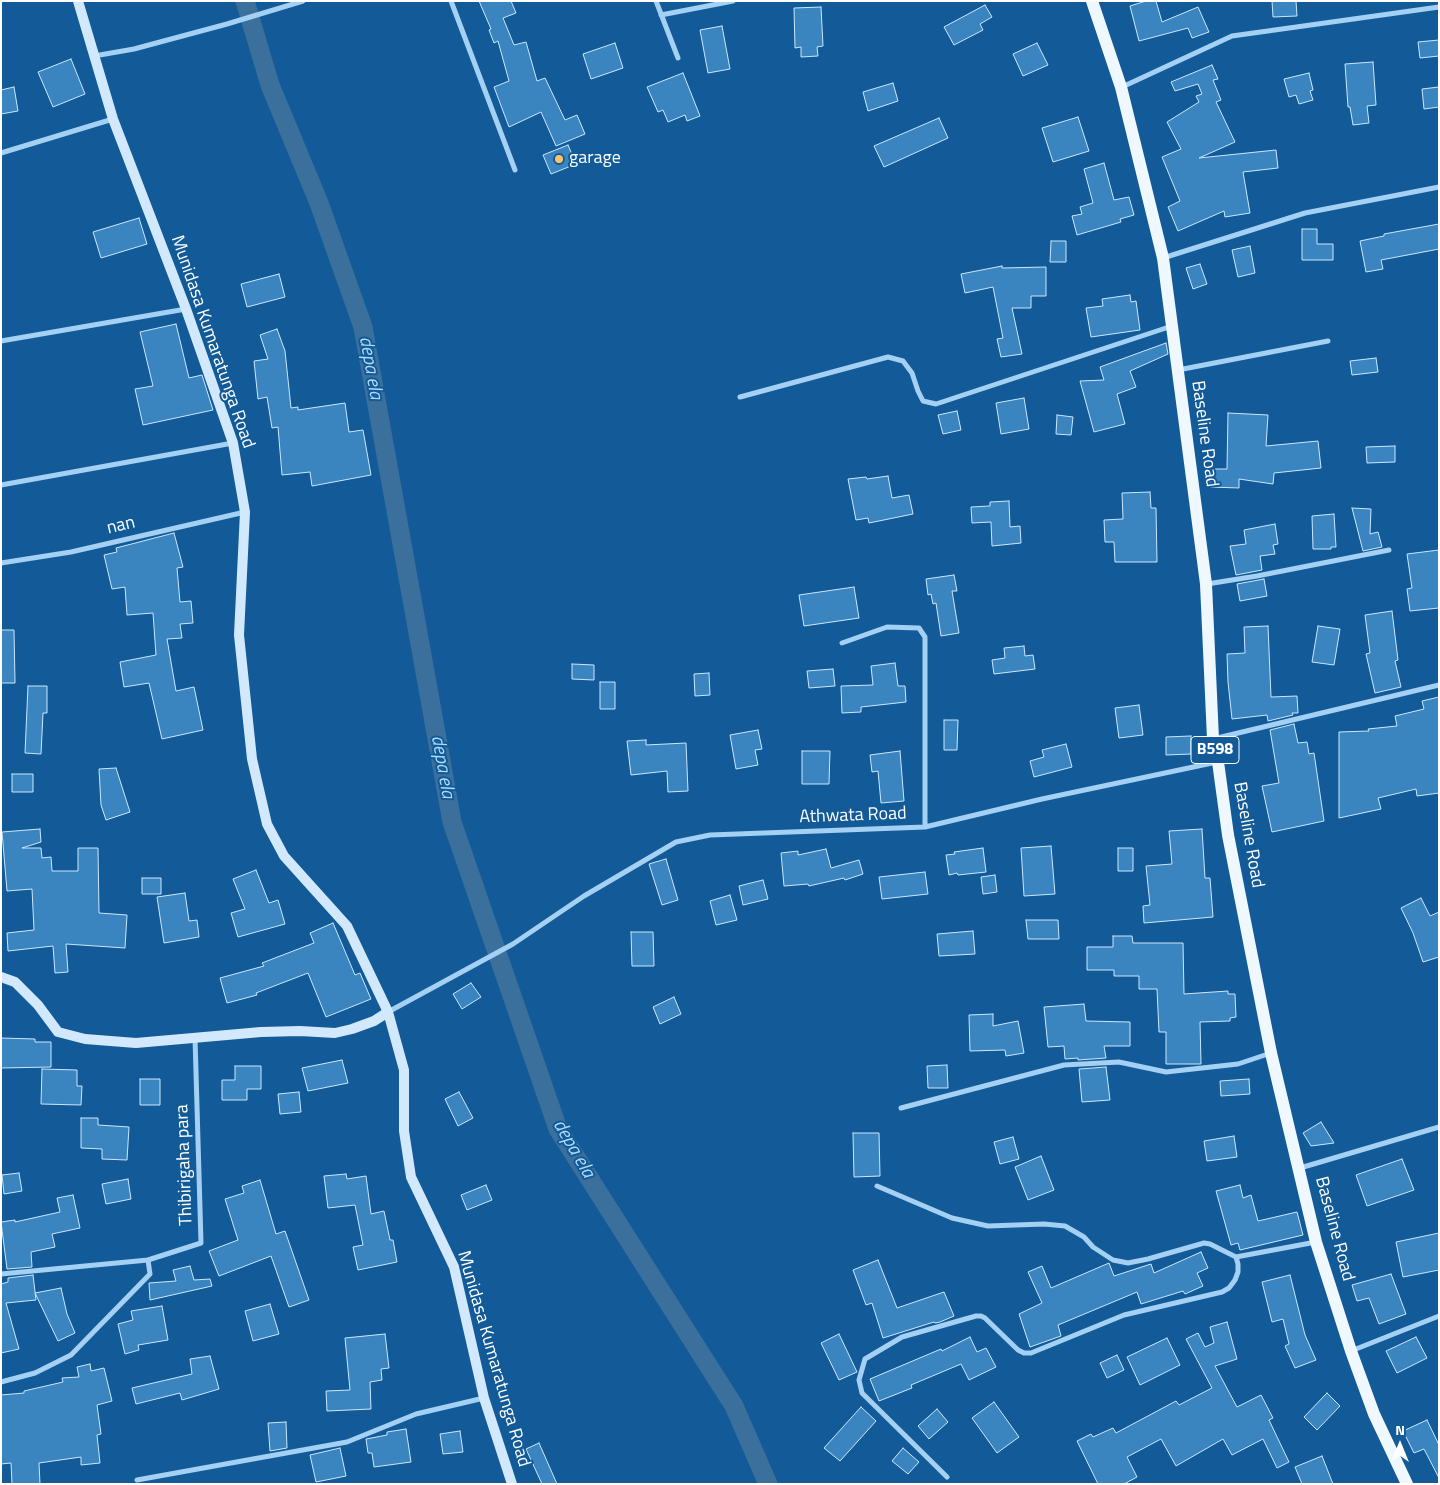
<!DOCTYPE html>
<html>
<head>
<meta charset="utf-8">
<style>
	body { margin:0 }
	#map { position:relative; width:1440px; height:1485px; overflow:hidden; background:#125b98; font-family:"Titillium Web",sans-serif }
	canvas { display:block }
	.frame { position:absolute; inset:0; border:2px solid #fff; pointer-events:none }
	.north { position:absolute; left:1375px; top:1420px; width:50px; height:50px; -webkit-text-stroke:4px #125b98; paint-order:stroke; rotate:0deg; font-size:14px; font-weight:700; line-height:20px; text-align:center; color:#fff }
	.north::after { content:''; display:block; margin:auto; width:18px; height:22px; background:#fff; clip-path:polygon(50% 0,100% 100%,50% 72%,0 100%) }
</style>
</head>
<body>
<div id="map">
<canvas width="1440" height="1485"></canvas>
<div class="frame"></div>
<div class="north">N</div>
</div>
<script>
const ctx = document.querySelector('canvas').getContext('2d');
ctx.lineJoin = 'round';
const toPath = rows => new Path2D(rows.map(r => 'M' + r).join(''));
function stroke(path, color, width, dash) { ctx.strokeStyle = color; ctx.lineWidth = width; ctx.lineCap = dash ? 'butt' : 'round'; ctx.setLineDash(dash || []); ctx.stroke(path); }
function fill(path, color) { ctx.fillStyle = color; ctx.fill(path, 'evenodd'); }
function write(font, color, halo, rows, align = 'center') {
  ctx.font = font + ' "Titillium Web",sans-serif'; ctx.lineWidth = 4; ctx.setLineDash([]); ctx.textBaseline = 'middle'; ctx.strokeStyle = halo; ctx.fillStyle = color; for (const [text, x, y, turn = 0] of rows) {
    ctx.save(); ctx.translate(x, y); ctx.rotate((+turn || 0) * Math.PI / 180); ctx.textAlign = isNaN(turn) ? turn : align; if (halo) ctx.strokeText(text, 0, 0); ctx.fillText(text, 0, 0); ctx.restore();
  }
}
stroke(toPath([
	[245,1,270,85,319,203,363,327,452,822,558,1129,734,1406,768,1484]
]), '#3c709c', 19);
const building = toPath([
	[479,1,511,1,516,13,503,18,514,45,526,42,537,81,545,78,565,120,577,115,585,134,556,146,541,112,509,127,494,87,509,81,498,41,494,43,489,30,491,29,479,1],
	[1146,1,1156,1,1162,22,1198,7,1209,32,1192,38,1188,28,1139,41,1130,6,1146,1],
	[1272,1,1296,1,1297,16,1273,17,1272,1],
	[985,5,992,17,980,24,983,30,954,45,944,27,985,5],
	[821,7,823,46,817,47,818,56,801,57,801,47,795,48,794,8,821,7],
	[722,26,730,69,708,73,700,30,722,26],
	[1439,40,1439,56,1420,58,1418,42,1439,40],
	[615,43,623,68,591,79,583,54,615,43],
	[1037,43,1048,65,1023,76,1013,54,1037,43],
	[71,59,85,94,53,107,38,72,71,59],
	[1373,62,1376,105,1367,106,1369,123,1353,125,1350,107,1348,107,1345,64,1373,62],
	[1212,65,1218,79,1213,80,1221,100,1216,102,1235,142,1199,158,1276,150,1278,168,1243,172,1250,213,1225,217,1224,211,1178,231,1168,207,1180,201,1162,157,1181,149,1167,122,1199,102,1196,96,1202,94,1198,84,1175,91,1171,82,1212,65],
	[683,73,700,116,687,121,685,115,668,122,663,110,658,112,647,87,683,73],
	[1309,73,1313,90,1310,91,1313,100,1299,104,1296,95,1289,97,1284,79,1309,73],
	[893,83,898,101,868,111,863,92,893,83],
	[14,87,18,111,1,114,1,90,14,87],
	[1439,87,1439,107,1424,109,1422,89,1439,87],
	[1078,117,1089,151,1053,162,1042,128,1078,117],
	[939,118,948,138,884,167,874,146,939,118],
	[568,145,576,164,551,174,543,155,568,145],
	[1104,163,1114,200,1129,197,1134,215,1120,219,1121,222,1077,235,1072,216,1082,214,1080,207,1093,203,1084,169,1104,163],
	[139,218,147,244,101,258,93,232,139,218],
	[1439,224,1439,249,1381,260,1383,269,1366,272,1360,241,1384,236,1384,234,1439,224],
	[1302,229,1317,229,1317,244,1333,244,1333,260,1302,260,1302,229],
	[1051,241,1066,241,1066,262,1050,262,1051,241],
	[1250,246,1255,273,1238,277,1232,250,1250,246],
	[1200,264,1207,284,1193,289,1186,268,1200,264],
	[1002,266,1002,268,1046,267,1046,296,1031,296,1031,308,1012,308,1022,354,1001,357,997,339,1003,338,993,287,965,293,961,274,1002,266],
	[279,274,285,297,247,307,241,284,279,274],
	[1130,295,1131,302,1136,301,1140,330,1091,337,1086,308,1103,306,1102,299,1130,295],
	[176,324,189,378,202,375,213,410,143,425,135,389,153,386,140,332,176,324],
	[277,329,285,351,291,408,298,407,298,410,345,403,349,432,363,430,371,475,312,486,310,472,282,475,278,427,272,428,267,397,258,399,254,361,268,359,260,335,277,329],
	[1166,343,1168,354,1130,371,1136,387,1117,394,1125,424,1094,432,1080,381,1104,380,1100,367,1166,343],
	[1376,358,1378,372,1352,375,1350,361,1376,358],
	[1024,398,1029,429,1001,434,996,403,1024,398],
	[957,411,961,430,943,434,938,415,957,411],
	[1228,413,1268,415,1266,446,1318,441,1321,468,1274,473,1273,484,1239,479,1239,488,1210,487,1210,469,1227,469,1228,413],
	[1057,415,1073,417,1071,435,1056,434,1057,415],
	[1395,446,1395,462,1367,463,1366,447,1395,446],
	[888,476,892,498,909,495,913,514,869,523,868,518,856,520,848,479,866,477,867,479,888,476],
	[1150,492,1151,508,1156,508,1157,562,1115,562,1114,542,1105,542,1104,520,1123,519,1122,493,1150,492],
	[1009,501,1010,527,1020,526,1021,543,992,546,991,522,972,523,971,507,990,506,990,502,1009,501],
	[1352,508,1371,509,1370,534,1378,532,1382,547,1363,551,1352,508],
	[1334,514,1336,547,1331,547,1331,549,1313,549,1312,516,1334,514],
	[1275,524,1278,544,1273,545,1275,554,1260,556,1262,570,1236,575,1230,546,1246,544,1244,530,1275,524],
	[174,533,183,567,177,568,180,602,191,601,193,623,180,624,182,638,167,639,176,691,194,687,203,730,162,739,149,683,124,687,120,662,156,655,153,613,127,615,125,587,112,589,104,555,117,552,116,548,174,533],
	[1439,550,1439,608,1410,611,1407,589,1412,588,1407,554,1439,550],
	[954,575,957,591,952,591,959,633,941,636,936,603,933,604,931,594,928,595,926,579,954,575],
	[1264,579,1267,596,1240,601,1237,584,1264,579],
	[854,587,859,618,804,626,799,595,854,587],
	[1392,611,1398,660,1395,661,1401,687,1375,693,1366,654,1370,653,1365,615,1392,611],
	[1268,626,1271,697,1297,696,1298,713,1292,713,1293,715,1268,721,1267,715,1232,719,1228,682,1227,654,1245,653,1244,627,1268,626],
	[1318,626,1340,629,1334,665,1312,662,1318,626],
	[1,630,14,630,15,683,1,683,1,630],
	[1024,646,1025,656,1033,655,1035,669,994,674,992,660,1005,658,1004,648,1024,646],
	[895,663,898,686,905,686,906,702,861,707,861,712,842,713,841,686,873,685,871,666,895,663],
	[572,664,594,665,594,680,572,679,572,664],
	[833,669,835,686,809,688,807,671,833,669],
	[709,673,710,695,695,696,694,674,709,673],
	[600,682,615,682,615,709,600,709,600,682],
	[28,686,47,686,47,713,43,713,41,754,25,753,28,686],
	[1439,697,1439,793,1417,796,1416,789,1378,798,1381,809,1339,818,1339,732,1369,731,1368,729,1397,726,1395,716,1424,709,1422,701,1439,697],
	[1139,705,1143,735,1119,738,1115,708,1139,705],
	[944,720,958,720,957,750,944,750,944,720],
	[1294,724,1298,743,1307,742,1309,754,1314,753,1324,821,1272,832,1262,786,1279,783,1270,730,1294,724],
	[758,730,762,749,755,750,758,765,736,769,730,735,758,730],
	[1191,736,1191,754,1166,755,1166,737,1191,736],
	[646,740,646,745,686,743,688,791,668,792,667,771,631,775,627,741,646,740],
	[1066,744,1072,767,1034,777,1030,761,1044,757,1042,750,1066,744],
	[802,751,830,751,829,784,802,784,802,751],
	[900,751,904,801,881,803,878,771,872,772,870,755,900,751],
	[116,768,130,812,106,820,101,805,99,769,116,768],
	[12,774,33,774,33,792,12,792,12,774],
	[40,829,41,842,22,848,41,848,42,858,51,857,52,871,78,871,78,848,98,848,99,913,127,915,125,948,66,944,68,972,55,973,53,946,8,951,7,933,34,930,32,889,7,891,2,832,40,829],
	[1202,829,1205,878,1210,878,1213,917,1144,923,1143,906,1150,905,1146,866,1172,864,1169,831,1202,829],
	[1051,846,1055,894,1024,896,1021,848,1051,846],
	[983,848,986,872,958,875,957,873,949,875,946,855,955,854,954,852,983,848],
	[1118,848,1133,848,1133,871,1118,871,1118,848],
	[826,849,831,868,859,860,863,874,845,880,844,878,809,886,808,884,784,886,781,853,798,851,798,855,826,849],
	[666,859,678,900,662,905,649,864,666,859],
	[256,870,269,903,278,900,285,924,238,937,231,913,245,909,233,879,256,870],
	[925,872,928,894,882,899,879,877,925,872],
	[995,875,997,892,983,894,981,877,995,875],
	[142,878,161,878,161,894,142,894,142,878],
	[763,880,768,899,743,905,739,886,763,880],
	[185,893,189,921,197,920,199,937,164,943,157,897,185,893],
	[730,895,737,920,716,925,710,901,730,895],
	[1421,898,1430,916,1439,912,1439,957,1423,962,1413,933,1401,908,1421,898],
	[1026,920,1058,920,1059,939,1028,939,1026,920],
	[333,923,355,975,360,973,371,999,326,1017,308,973,256,993,257,995,227,1003,220,978,264,966,262,963,314,943,310,933,333,923],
	[973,931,975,954,939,956,937,934,973,931],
	[631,932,653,932,654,966,632,966,631,932],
	[1113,936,1132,936,1133,943,1183,943,1184,994,1228,991,1228,994,1235,994,1236,1017,1230,1018,1230,1021,1200,1022,1201,1064,1166,1064,1166,1032,1159,1032,1157,989,1139,989,1139,976,1114,976,1114,970,1087,970,1087,947,1113,947,1113,936],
	[471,983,481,997,462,1009,453,994,471,983],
	[674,997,681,1014,660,1024,653,1007,674,997],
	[1084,1004,1086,1021,1130,1022,1130,1046,1104,1046,1106,1058,1078,1060,1078,1058,1065,1059,1064,1046,1048,1047,1044,1007,1084,1004],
	[993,1014,993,1026,1018,1021,1024,1053,1006,1056,1005,1050,970,1051,969,1015,993,1014],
	[1,1038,35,1039,35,1042,51,1042,51,1067,1,1068,1,1038],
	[342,1060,348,1083,308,1091,302,1068,342,1060],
	[947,1065,948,1088,928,1088,927,1066,947,1065],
	[235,1066,261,1066,261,1089,247,1089,247,1100,222,1100,222,1080,235,1080,235,1066],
	[1106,1067,1110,1100,1082,1102,1079,1069,1106,1067],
	[42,1069,77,1070,77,1086,82,1086,81,1105,41,1104,42,1069],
	[140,1079,160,1079,160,1105,140,1105,140,1079],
	[1249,1079,1250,1094,1221,1096,1220,1081,1249,1079],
	[299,1092,301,1112,280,1114,278,1094,299,1092],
	[459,1092,473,1118,458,1126,445,1099,459,1092],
	[81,1118,98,1118,98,1125,129,1127,127,1160,102,1159,102,1149,81,1148,81,1118],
	[1321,1122,1334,1143,1311,1146,1303,1133,1321,1122],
	[853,1133,879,1133,880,1176,854,1177,853,1133],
	[1234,1136,1237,1157,1207,1161,1204,1141,1234,1136],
	[1013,1137,1019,1159,1000,1164,994,1142,1013,1137],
	[1041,1156,1054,1190,1028,1200,1015,1167,1041,1156],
	[1402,1159,1414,1190,1367,1206,1356,1175,1402,1159],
	[19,1173,22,1191,4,1194,2,1175,19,1173],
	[346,1174,347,1179,366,1176,371,1214,384,1211,390,1240,393,1240,397,1262,358,1270,353,1247,363,1245,355,1205,328,1208,324,1176,346,1174],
	[128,1179,131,1199,106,1204,102,1184,128,1179],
	[260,1180,276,1234,285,1231,309,1300,289,1307,271,1256,219,1276,209,1251,238,1240,225,1199,244,1193,242,1186,260,1180],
	[486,1185,492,1200,467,1210,461,1195,486,1185],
	[1240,1185,1243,1198,1251,1195,1258,1221,1297,1212,1303,1235,1240,1250,1238,1243,1231,1245,1216,1191,1240,1185],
	[73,1195,80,1228,52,1234,55,1247,31,1252,32,1267,7,1269,1,1222,15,1220,15,1222,60,1212,57,1198,73,1195],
	[1439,1233,1439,1270,1403,1277,1396,1242,1439,1233],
	[1201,1252,1208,1268,1197,1273,1203,1286,1185,1294,1183,1291,1141,1304,1137,1292,1058,1325,1061,1336,1030,1347,1019,1314,1042,1303,1028,1272,1042,1266,1051,1288,1109,1263,1114,1276,1151,1264,1154,1273,1201,1252],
	[878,1260,897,1308,944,1292,954,1316,940,1322,935,1323,934,1322,883,1338,872,1303,866,1305,853,1270,878,1260],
	[190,1266,194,1280,210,1279,212,1286,150,1300,149,1283,176,1281,173,1270,190,1266],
	[1391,1274,1406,1314,1379,1324,1369,1298,1357,1301,1352,1285,1391,1274],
	[33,1275,36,1300,6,1303,19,1349,1,1353,1,1284,8,1282,8,1278,33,1275],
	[1290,1275,1305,1335,1316,1360,1295,1368,1285,1346,1289,1344,1283,1319,1272,1322,1262,1282,1290,1275],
	[61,1288,67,1314,75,1333,58,1341,35,1293,61,1288],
	[270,1304,279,1334,253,1341,245,1311,270,1304],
	[162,1306,168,1340,138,1345,139,1350,125,1354,118,1324,133,1320,131,1311,162,1306],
	[1227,1322,1237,1359,1215,1366,1237,1407,1261,1395,1273,1418,1269,1420,1289,1462,1277,1468,1263,1439,1232,1455,1223,1439,1176,1466,1161,1439,1127,1457,1137,1477,1124,1484,1098,1484,1077,1441,1091,1434,1093,1437,1113,1428,1116,1433,1176,1401,1179,1405,1212,1388,1186,1339,1198,1333,1205,1347,1214,1343,1210,1327,1227,1322],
	[385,1334,389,1368,381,1369,382,1380,370,1382,371,1409,327,1411,326,1391,350,1390,345,1338,385,1334],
	[839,1334,857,1372,839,1380,821,1343,839,1334],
	[970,1337,977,1352,986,1348,996,1367,969,1380,961,1364,911,1385,912,1388,879,1401,870,1379,941,1349,942,1351,970,1337],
	[1416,1337,1427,1358,1397,1373,1386,1351,1416,1337],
	[1167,1338,1180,1365,1140,1385,1127,1357,1167,1338],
	[1117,1355,1124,1370,1107,1378,1100,1363,1117,1355],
	[210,1356,219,1389,182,1400,180,1393,136,1404,132,1388,192,1374,190,1359,210,1356],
	[90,1364,91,1371,104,1368,112,1401,97,1405,101,1434,97,1435,100,1463,81,1465,81,1457,39,1463,40,1484,12,1484,11,1463,1,1464,1,1395,24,1393,24,1391,63,1382,62,1378,79,1377,77,1367,90,1364],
	[1327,1393,1340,1406,1317,1430,1304,1417,1327,1393],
	[994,1402,1019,1437,997,1453,972,1418,994,1402],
	[861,1407,876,1421,840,1461,824,1448,861,1407],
	[937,1409,948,1422,929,1439,918,1426,937,1409],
	[1427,1420,1439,1445,1439,1478,1424,1449,1414,1453,1403,1431,1427,1420],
	[286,1422,287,1448,270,1451,268,1423,286,1422],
	[406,1429,411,1462,374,1467,372,1453,368,1453,366,1439,387,1435,387,1432,406,1429],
	[460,1431,463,1452,443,1454,440,1434,460,1431],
	[539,1443,557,1484,542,1484,526,1449,539,1443],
	[340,1448,346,1476,316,1482,310,1455,340,1448],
	[903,1448,919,1462,908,1474,892,1461,903,1448],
	[1322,1456,1333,1484,1302,1484,1295,1467,1322,1456]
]);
fill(building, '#3a85c0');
stroke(building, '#cbe7fd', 1);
stroke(toPath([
	[451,1,515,170],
	[656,1,678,58],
	[661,15,733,1],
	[94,56,134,49,227,24,303,1],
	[1122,87,1232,36,1439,7],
	[1,153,113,119],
	[1163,258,1305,213,1439,187],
	[1,341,186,309],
	[1178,370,1328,341],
	[740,397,888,357,903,361,912,373,918,391,923,401,936,404,1172,326],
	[1,485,233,443],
	[1,563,71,552,245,512],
	[1207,584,1257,576,1389,550],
	[842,643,887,627,919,628,925,637,925,827],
	[1213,739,1439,685],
	[388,1012,513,944,584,896,676,842,710,835,925,827,1042,799,1217,762],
	[901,1108,1064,1065,1119,1062,1166,1072,1238,1064,1271,1053],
	[1300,1168,1439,1127],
	[877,1186,952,1218,988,1226,1044,1224,1065,1226,1084,1237,1093,1247,1113,1260,1128,1263,1148,1259,1204,1243,1210,1244,1236,1257],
	[1,1274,148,1260],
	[1351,1351,1439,1316],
	[1,1382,35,1373,71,1355,150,1274,148,1260,201,1243,195,1038],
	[947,1477,862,1393,859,1380,865,1359,902,1337,976,1316,981,1316,985,1318,1018,1350,1024,1353,1031,1353,1124,1315,1222,1292,1229,1288,1235,1280,1238,1272,1238,1264,1236,1257,1316,1242],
	[137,1480,347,1442,416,1414,484,1398]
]), '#a3d0f3', 5);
stroke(toPath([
	[78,1,113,119,186,309,233,443,245,512,239,635,252,759,267,824,284,856,347,926,388,1012,404,1070,404,1131,411,1177,454,1267,484,1398,512,1484],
	[1,977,15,982,38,1005,58,1032,85,1039,136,1043,261,1032,300,1031,335,1033,352,1029,374,1021,388,1012]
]), '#d2e9fd', 10);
stroke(toPath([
	[1092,1,1121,87,1163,258,1206,584,1213,739,1218,762,1228,835,1271,1053,1316,1242,1351,1351,1374,1414,1407,1484]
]), '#eff7ff', 12);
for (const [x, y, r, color] of [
	[559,159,5,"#ffc265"]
]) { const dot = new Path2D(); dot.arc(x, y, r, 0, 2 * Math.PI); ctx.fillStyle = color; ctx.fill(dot); stroke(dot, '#125b98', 2); }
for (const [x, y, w] of [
	[1215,750,48]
]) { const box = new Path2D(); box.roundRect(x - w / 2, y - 13.5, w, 27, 4); ctx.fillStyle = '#125b98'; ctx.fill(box); stroke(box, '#fff', 1); }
write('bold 16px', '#fff', null, [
	["B598",1215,750]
]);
write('18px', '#fff', '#125b98', [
	["garage",569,159]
], 'left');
write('18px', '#fff', '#125b98', [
	["Munidasa Kumaratunga Road",212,342,71],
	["Baseline Road",1204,434,82],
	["nan",121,526,-13],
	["Athwata Road",853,816,-2],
	["Baseline Road",1248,835,80],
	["Thibirigaha para",185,1165,-92],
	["Baseline Road",1334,1229,75],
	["Munidasa Kumaratunga Road",493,1359,74]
]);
write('italic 19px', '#afdafa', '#125b98', [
	["depa ela",370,368,80],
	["depa ela",442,767,80],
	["depa ela",573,1149,60]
]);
</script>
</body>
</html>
